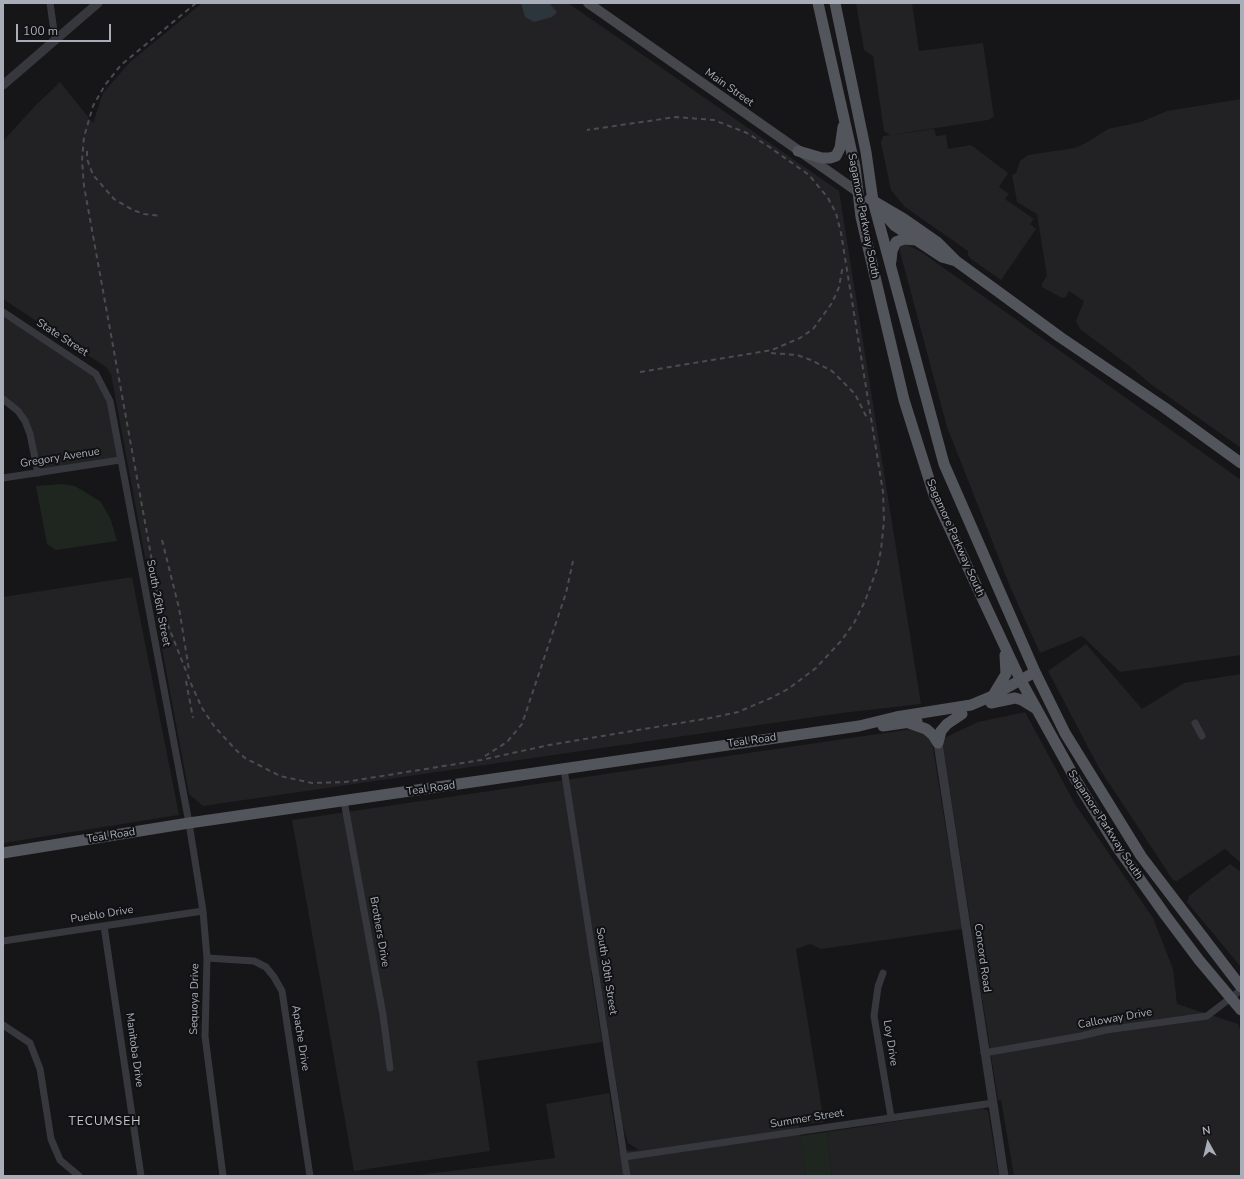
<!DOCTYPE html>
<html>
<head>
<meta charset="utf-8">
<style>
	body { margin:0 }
	#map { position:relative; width:1244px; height:1179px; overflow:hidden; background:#161618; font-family:"Nunito Sans",sans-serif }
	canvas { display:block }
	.frame { position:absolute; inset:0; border:4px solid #a8adb8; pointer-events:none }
	.north { position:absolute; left:1188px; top:1123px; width:40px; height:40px; -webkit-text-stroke:3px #111113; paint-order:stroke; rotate:352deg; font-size:11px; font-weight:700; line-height:16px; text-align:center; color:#a8adb8 }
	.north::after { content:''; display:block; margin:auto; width:14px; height:18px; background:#a8adb8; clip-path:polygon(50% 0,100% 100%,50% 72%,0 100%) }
	.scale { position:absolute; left:16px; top:24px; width:95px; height:18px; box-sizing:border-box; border:2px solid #a8adb8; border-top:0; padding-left:5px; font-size:12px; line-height:14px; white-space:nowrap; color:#a8adb8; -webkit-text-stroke:3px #111113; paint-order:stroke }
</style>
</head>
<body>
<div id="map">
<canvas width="1244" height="1179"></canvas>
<div class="frame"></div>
<div class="north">N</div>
<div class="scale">100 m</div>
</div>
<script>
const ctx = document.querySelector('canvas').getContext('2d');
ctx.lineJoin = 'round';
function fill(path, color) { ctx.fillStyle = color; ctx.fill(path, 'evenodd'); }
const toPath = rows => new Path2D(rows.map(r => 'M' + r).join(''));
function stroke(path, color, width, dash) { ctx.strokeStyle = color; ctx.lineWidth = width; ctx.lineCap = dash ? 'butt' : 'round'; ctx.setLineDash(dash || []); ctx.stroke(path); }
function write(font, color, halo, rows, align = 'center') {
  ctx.font = font + ' "Nunito Sans",sans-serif'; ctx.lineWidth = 4; ctx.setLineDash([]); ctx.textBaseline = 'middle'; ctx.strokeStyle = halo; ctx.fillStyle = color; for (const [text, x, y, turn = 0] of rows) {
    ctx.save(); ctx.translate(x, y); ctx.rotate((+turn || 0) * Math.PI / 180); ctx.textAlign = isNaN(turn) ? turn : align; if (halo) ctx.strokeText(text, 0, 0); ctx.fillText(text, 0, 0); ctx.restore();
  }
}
fill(toPath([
	[202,3,568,3,839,191,921,704,842,713,203,806,189,794,111,374,106,367,3,299,3,141,35,106,60,82,93,123,103,93,130,62],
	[856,3,912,3,919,51,983,43,994,117,988,120,890,135,884,131,873,56,864,50],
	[1241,99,1241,448,1152,385,1128,365,1080,329,1076,321,1084,301,1069,291,1066,297,1062,298,1042,287,1042,283,1047,276,1037,214,1017,202,1012,175,1016,173,1020,161,1028,155,1075,148,1086,143,1108,129,1141,122,1167,111],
	[934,129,936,136,946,135,948,149,971,145,1008,173,999,187,1009,194,1005,199,1034,219,1030,224,1036,229,1001,280,971,259,968,255,968,251,905,207,891,190,881,143,883,136],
	[905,244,920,251,1241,480,1241,655,1120,672,1082,636,1040,653,1011,589,947,427,900,252,900,247],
	[3,312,89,368,104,388,120,460,38,473,25,421,3,399],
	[132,577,179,815,3,843,3,597],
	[1086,644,1142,709,1184,683,1241,674,1241,863,1225,849,1177,881,1173,880,1099,768,1048,671],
	[1025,712,1075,804,1153,918,1173,969,1177,1004,1238,1024,1241,1032,1241,1176,1014,1176,1001,1100,998,1100,942,739,978,722],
	[912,729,925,731,932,742,962,929,821,949,810,944,796,949,824,1122,799,1125,806,1176,411,1176,555,1158,546,1104,609,1093,619,1151,639,1150,628,1143,623,1126,599,971,591,972,602,1042,477,1061,490,1151,354,1171,292,820],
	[1230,864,1241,872,1241,967,1187,902,1189,896],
	[982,1108,988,1111,999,1176,832,1176,827,1132]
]), '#222225');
fill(toPath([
	[63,484,75,486,101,502,111,520,117,541,56,550,47,544,36,486],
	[827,1132,832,1176,806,1176,800,1136]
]), '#1e261f');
fill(toPath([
	[521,3,549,3,557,12,552,17,534,22,525,17]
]), '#2c353c');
stroke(toPath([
	[50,3,55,38],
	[3,312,96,374,110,401,189,823,203,911,207,958,205,1036,223,1176],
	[3,399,18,411,25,421,30,434,38,473],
	[3,478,120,460],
	[1195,723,1202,736],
	[564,769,627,1176],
	[344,801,383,1015,390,1068],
	[104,926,141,1176],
	[3,941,203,911],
	[207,958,254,961,266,967,274,977,282,991,310,1176],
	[883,973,878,987,874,1016,891,1117],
	[3,1025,30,1043,40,1069,51,1139,60,1160,79,1176],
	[984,1053,1081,1036,1106,1030,1207,1016,1241,990],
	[624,1157,993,1103]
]), '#37383d', 7);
stroke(toPath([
	[3,85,98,3],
	[938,743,1004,1176]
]), '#37383d', 9);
stroke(toPath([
	[588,3,858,192]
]), '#45474d', 10);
stroke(toPath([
	[818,3,855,167,861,217,904,400,934,495,1020,679,1077,782,1117,847,1166,916,1199,960,1241,1010],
	[835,3,866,152,873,201,944,464,1035,672,1065,733,1141,856,1241,987],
	[798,151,822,158,830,158,836,156,840,148,843,127],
	[870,199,904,219,937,242,956,261,1000,293,1060,337,1165,408,1241,463],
	[879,208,895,226,942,257,956,261],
	[891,261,892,251,896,242,904,239,916,240],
	[995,692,1006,674,1005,655],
	[991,703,1015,698,1022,700,1035,708],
	[909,723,926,729,933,735,938,743],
	[883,726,917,721],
	[938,743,941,731,947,724,962,714],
	[3,853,189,823,859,726,896,717,971,705,990,697,1035,672]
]), '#53555c', 11);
stroke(toPath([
	[196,3,121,65,105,85,93,106,84,137,82,160,84,186,160,605,192,686,202,708,214,726,235,749,245,758,280,776,312,783,345,782,481,760,549,745,710,718,738,712,771,698,788,689,816,668,841,641,854,623,865,601,877,569,881,550,884,521,883,492,841,233,836,213,828,198,809,175,768,146,747,133,714,120,676,117,587,130],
	[87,151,87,159,93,175,114,199,133,210,144,214,161,216],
	[771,353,797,355,811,360,832,371,855,394,868,420],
	[640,372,772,350,800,338,813,329,832,303,839,287,843,265],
	[162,540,179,608,189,670],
	[186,681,193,718],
	[485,756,507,742,522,724,566,593,573,561]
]), '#4a4c52', 2, [5, 4]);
write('11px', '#a8adb8', '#111113', [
	["Main Street",729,88,35],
	["Sagamore Parkway South",863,216,79],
	["State Street",62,338,33],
	["Gregory Avenue",60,458,-9],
	["Sagamore Parkway South",955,538,66],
	["South 26th Street",158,603,79],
	["Teal Road",752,741,-8],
	["Teal Road",431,789,-8],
	["Sagamore Parkway South",1105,825,57],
	["Teal Road",111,836,-9],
	["Pueblo Drive",102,915,-9],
	["Brothers Drive",379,932,80],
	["Concord Road",982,958,82],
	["South 30th Street",606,971,81],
	["Sequoya Drive",195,999,-89],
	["Calloway Drive",1115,1019,-10],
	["Apache Drive",300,1038,81],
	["Loy Drive",890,1043,81],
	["Manitoba Drive",134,1050,82],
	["Summer Street",807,1119,-9]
]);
ctx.letterSpacing = '1px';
write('12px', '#c9ccd4', '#111113', [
	["TECUMSEH",105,1122]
]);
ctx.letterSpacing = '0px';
</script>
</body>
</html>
